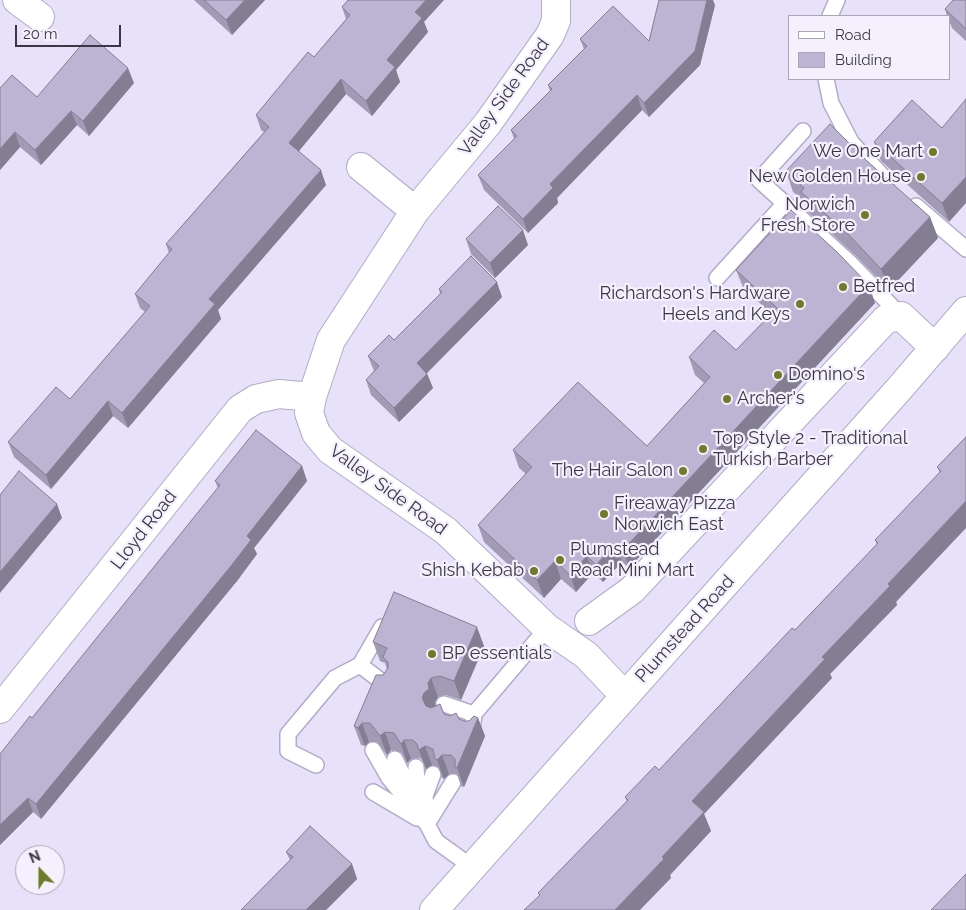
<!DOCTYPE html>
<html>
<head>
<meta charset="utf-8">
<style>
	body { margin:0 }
	#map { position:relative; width:966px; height:910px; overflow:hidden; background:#e8e1fa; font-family:Raleway,sans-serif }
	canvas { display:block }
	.legend { position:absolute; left:788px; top:15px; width:162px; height:65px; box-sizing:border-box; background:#f4f0fd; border:1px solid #aaa6b3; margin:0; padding:6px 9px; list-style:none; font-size:15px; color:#3b3844 }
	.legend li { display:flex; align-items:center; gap:10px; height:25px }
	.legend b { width:25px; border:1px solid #aaa6b3 }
	.north { position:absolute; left:15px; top:845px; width:50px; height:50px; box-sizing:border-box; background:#f4f0fd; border:1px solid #aaa6b3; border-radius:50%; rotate:338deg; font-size:14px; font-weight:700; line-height:20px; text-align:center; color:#3b3844 }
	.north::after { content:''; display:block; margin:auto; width:18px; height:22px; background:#6e7b28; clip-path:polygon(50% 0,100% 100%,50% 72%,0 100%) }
	.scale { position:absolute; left:15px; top:25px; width:106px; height:22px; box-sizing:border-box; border:2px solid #3b3844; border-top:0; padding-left:6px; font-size:15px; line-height:18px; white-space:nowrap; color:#3b3844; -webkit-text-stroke:4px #f4f0fd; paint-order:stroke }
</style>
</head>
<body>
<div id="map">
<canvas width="966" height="910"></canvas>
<ul class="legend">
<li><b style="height:6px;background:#fff"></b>Road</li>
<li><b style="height:14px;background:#bcb4d2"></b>Building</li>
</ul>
<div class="north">N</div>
<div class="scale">20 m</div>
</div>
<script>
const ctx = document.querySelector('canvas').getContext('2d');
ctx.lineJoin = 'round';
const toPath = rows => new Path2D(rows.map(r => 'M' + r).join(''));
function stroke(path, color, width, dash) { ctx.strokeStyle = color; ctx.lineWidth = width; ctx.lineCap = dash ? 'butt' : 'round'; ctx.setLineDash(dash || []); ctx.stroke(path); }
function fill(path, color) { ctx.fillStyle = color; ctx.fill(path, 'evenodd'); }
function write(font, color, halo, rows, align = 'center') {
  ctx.font = font + ' Raleway,sans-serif'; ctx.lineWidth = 4.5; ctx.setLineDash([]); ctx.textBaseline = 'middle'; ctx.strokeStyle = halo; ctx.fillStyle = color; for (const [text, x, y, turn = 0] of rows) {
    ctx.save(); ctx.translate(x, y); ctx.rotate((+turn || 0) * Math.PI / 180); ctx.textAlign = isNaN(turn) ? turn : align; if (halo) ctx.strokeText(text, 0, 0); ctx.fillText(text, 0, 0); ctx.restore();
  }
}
const lane = toPath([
	[830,16,837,0],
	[826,79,831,103,851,142,887,181],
	[803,131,759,180,849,262,901,316],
	[916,206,966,249],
	[717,278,785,203],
	[382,627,360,665,386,685],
	[444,704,474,714],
	[472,731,474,714,547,628],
	[373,750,389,778,427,824],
	[395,759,415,800],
	[316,765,288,751,288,734,335,678,360,665],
	[416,767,418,799],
	[453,782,427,824,436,841,472,867],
	[373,792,417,818],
	[426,810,425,796,433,774]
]);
const street = toPath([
	[17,0,40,17],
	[556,0,556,21,550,35,488,123,415,211,331,340,312,397,309,413,316,433,330,450,446,531,547,628,586,655,625,696],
	[361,167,415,211],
	[589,621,632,590,886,319,901,316,935,348],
	[0,709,240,409,256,399,279,394,312,397]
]);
const secondary = toPath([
	[434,910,899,389,966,311]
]);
stroke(lane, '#b3abc9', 18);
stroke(street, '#b3abc9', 30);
stroke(secondary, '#b3abc9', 30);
stroke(lane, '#fff', 15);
stroke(street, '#fff', 28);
stroke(secondary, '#fff', 28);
fill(toPath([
	[194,0,265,0,232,35],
	[966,0,966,41,952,28,950,23,950,16,947,16,945,9],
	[715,5,700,65,649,117,642,110,557,198,558,203,528,233,484,190,478,175,514,139,511,130,550,91,548,85,584,49,580,39,649,41],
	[342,7,424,22,428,32,396,70,400,82,372,116,346,94,299,151,326,185,218,310,221,319,128,428,113,416,51,489,14,457,8,442,70,399,145,312,140,308,135,294,169,253,166,244,264,132,261,130,256,115,314,57,346,19],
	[134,83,89,136,77,125,41,165,20,147,0,170,0,88,37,97],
	[912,100,949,222,881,161,874,142],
	[867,161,930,217,938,238,889,290,855,255,809,213,806,203,793,192,786,171],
	[466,239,528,245,495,278,471,254],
	[736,270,875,303,629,568,622,562,603,582,593,573,576,592,561,579,544,598,484,542,478,525,526,474,519,468,513,450,647,446,704,383,695,375,689,357,736,350,771,314,743,287],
	[439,289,502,297,427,373,433,388,399,422,371,395,366,380,374,371,368,356,394,340,440,294],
	[966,437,896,602,897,605,830,674,832,678,704,814,711,831,670,875,671,878,539,895,538,893,627,802,625,797,659,770,877,545,875,540,940,473,937,467],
	[302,466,307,481,254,548,257,554,237,581,41,819,33,812,0,845,32,718,218,488,215,481],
	[373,642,484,646,461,700,446,695,438,697,435,702,435,706,444,714,464,721,469,721,478,718,485,736,464,787,461,786,457,774,449,774,444,779,442,778,438,767,432,765,426,769,423,761,420,758,411,759,407,763,401,752,391,750,387,755,377,742,369,742,365,746,361,745,354,726,383,675,387,669,385,663,380,661],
	[286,852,352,864,357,879,326,910,241,910,290,860]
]), '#a29bb5');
fill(toPath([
	[245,0,265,0,232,35,226,20],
	[426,0,444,0,424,22,428,32,396,70,400,82,372,116,366,101,387,60,415,12],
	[707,0,713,0,715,5,700,65,649,117,644,103],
	[128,68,134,83,89,136,83,121],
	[341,79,346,94,294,157,289,143],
	[637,95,642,110,557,198,558,203,528,233,523,219,550,184],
	[71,111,77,125,41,165,35,150],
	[15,132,20,147,0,170,0,149],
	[321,170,326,185,218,310,221,319,128,428,122,413,209,299],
	[966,177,966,203,949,222,942,203],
	[930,217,938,238,889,290,881,269],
	[523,230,528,245,495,278,490,263],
	[497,282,502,297,422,378,417,363],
	[869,285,875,303,629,568,623,550],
	[427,374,433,388,399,422,394,408],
	[108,401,113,416,51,489,46,475],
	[302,466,307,481,254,548,257,554,237,581,41,819,36,804],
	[966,501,966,528,896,602,897,605,830,674,832,678,704,814,711,831,670,875,671,878,640,910,615,910,662,857,692,801,888,584],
	[57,504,62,518,0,593,0,572],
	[615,544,622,562,603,582,596,565],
	[587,556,593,573,576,592,570,575],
	[555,561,561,579,544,598,537,580],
	[477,627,484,646,461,700,454,681],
	[431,678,438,697,435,702,436,708,429,717,422,698,428,683],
	[478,718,485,736,464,787,457,768],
	[362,723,369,742,365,746,358,728],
	[385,732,391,750,387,755,380,736],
	[404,740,411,759,407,763,401,744],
	[425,746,432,765,426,769,419,750],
	[442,755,449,774,444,779,437,760],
	[28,798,33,812,0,845,0,825],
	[352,864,357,879,326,910,306,910]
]), '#847e93');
const building = toPath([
	[204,0,245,0,226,20,204,0],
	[348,0,426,0,415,12,422,18,387,60,395,67,366,101,341,79,289,143,321,170,209,299,215,304,122,413,108,401,46,475,8,442,56,387,70,399,150,306,135,294,172,249,166,244,269,127,256,115,308,52,314,57,350,15,342,7,348,0],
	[659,0,707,0,695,51,644,103,637,95,550,184,553,188,523,219,478,175,517,136,511,130,552,89,548,85,587,46,580,39,613,6,649,41,659,0],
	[953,0,966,0,966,29,945,9,953,0],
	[90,35,128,68,83,121,71,111,35,150,15,132,0,149,0,88,12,75,37,97,90,35],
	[966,99,966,177,942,203,874,142,912,100,942,128,966,99],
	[830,124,867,161,930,217,881,269,848,234,801,192,804,188,786,171,830,124],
	[498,206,523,230,490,263,466,239,498,206],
	[791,210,836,251,869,285,623,550,615,544,596,565,587,556,570,575,555,561,537,580,478,525,532,467,513,450,578,382,647,446,710,377,689,357,714,330,736,350,777,308,736,270,791,210],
	[471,256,497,282,417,363,427,374,394,408,366,380,379,366,368,356,389,335,394,340,442,292,439,289,471,256],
	[256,430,302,466,247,536,251,540,231,566,36,804,28,798,0,825,0,754,30,716,32,718,220,485,215,481,256,430],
	[966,437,966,501,888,584,890,586,822,657,825,659,692,801,704,812,662,857,664,859,615,910,524,910,540,895,538,893,628,800,625,797,655,766,659,770,792,628,795,630,878,543,875,540,941,471,937,467,966,437],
	[19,471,57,504,0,572,0,495,19,471],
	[394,592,477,627,454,681,440,676,431,678,428,683,429,689,424,693,422,698,426,706,431,708,440,704,444,714,450,716,456,713,459,719,464,721,469,721,474,716,478,718,457,768,455,767,455,759,451,755,442,755,437,760,435,759,433,749,425,746,419,750,417,744,413,740,404,740,401,744,394,733,385,732,380,736,370,723,362,723,358,728,354,726,376,675,383,675,388,668,388,662,383,657,387,648,373,642,394,592],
	[310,826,352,864,306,910,241,910,293,857,286,852,310,826],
	[966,874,966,910,931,910,966,874]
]);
fill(building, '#bcb4d2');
stroke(building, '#847e93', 1);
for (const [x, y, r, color] of [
	[933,152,5,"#6e7b28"],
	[921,177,5,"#6e7b28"],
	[865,215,5,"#6e7b28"],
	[843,287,5,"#6e7b28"],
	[800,304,5,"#6e7b28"],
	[778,375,5,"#6e7b28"],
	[727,399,5,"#6e7b28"],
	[703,449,5,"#6e7b28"],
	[683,471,5,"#6e7b28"],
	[604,514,5,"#6e7b28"],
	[560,560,5,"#6e7b28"],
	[534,571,5,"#6e7b28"],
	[432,654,5,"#6e7b28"]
]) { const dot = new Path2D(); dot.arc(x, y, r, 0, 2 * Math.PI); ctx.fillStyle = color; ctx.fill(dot); stroke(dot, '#f4f0fd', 2); }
write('18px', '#3b3844', '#f4f0fd', [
	["Valley Side Road",504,97,-54],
	["Valley Side Road",388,490,36],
	["Lloyd Road",144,530,-52],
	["Plumstead Road",685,629,-48]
]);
write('18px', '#3b3844', '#f4f0fd', [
	["We One Mart",923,152,"right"],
	["New Golden House",911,177,"right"],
	["Norwich",855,205,"right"],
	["Fresh Store",855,226,"right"],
	["Betfred",853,287],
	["Richardson's Hardware",790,294,"right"],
	["Heels and Keys",790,315,"right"],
	["Domino's",788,375],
	["Archer's",737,399],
	["Top Style 2 - Traditional",713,439],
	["Turkish Barber",713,460],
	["The Hair Salon",673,471,"right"],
	["Fireaway Pizza",614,504],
	["Norwich East",614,525],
	["Plumstead",570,550],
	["Road Mini Mart",570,571],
	["Shish Kebab",524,571,"right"],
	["BP essentials",442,654]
], 'left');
</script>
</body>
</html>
